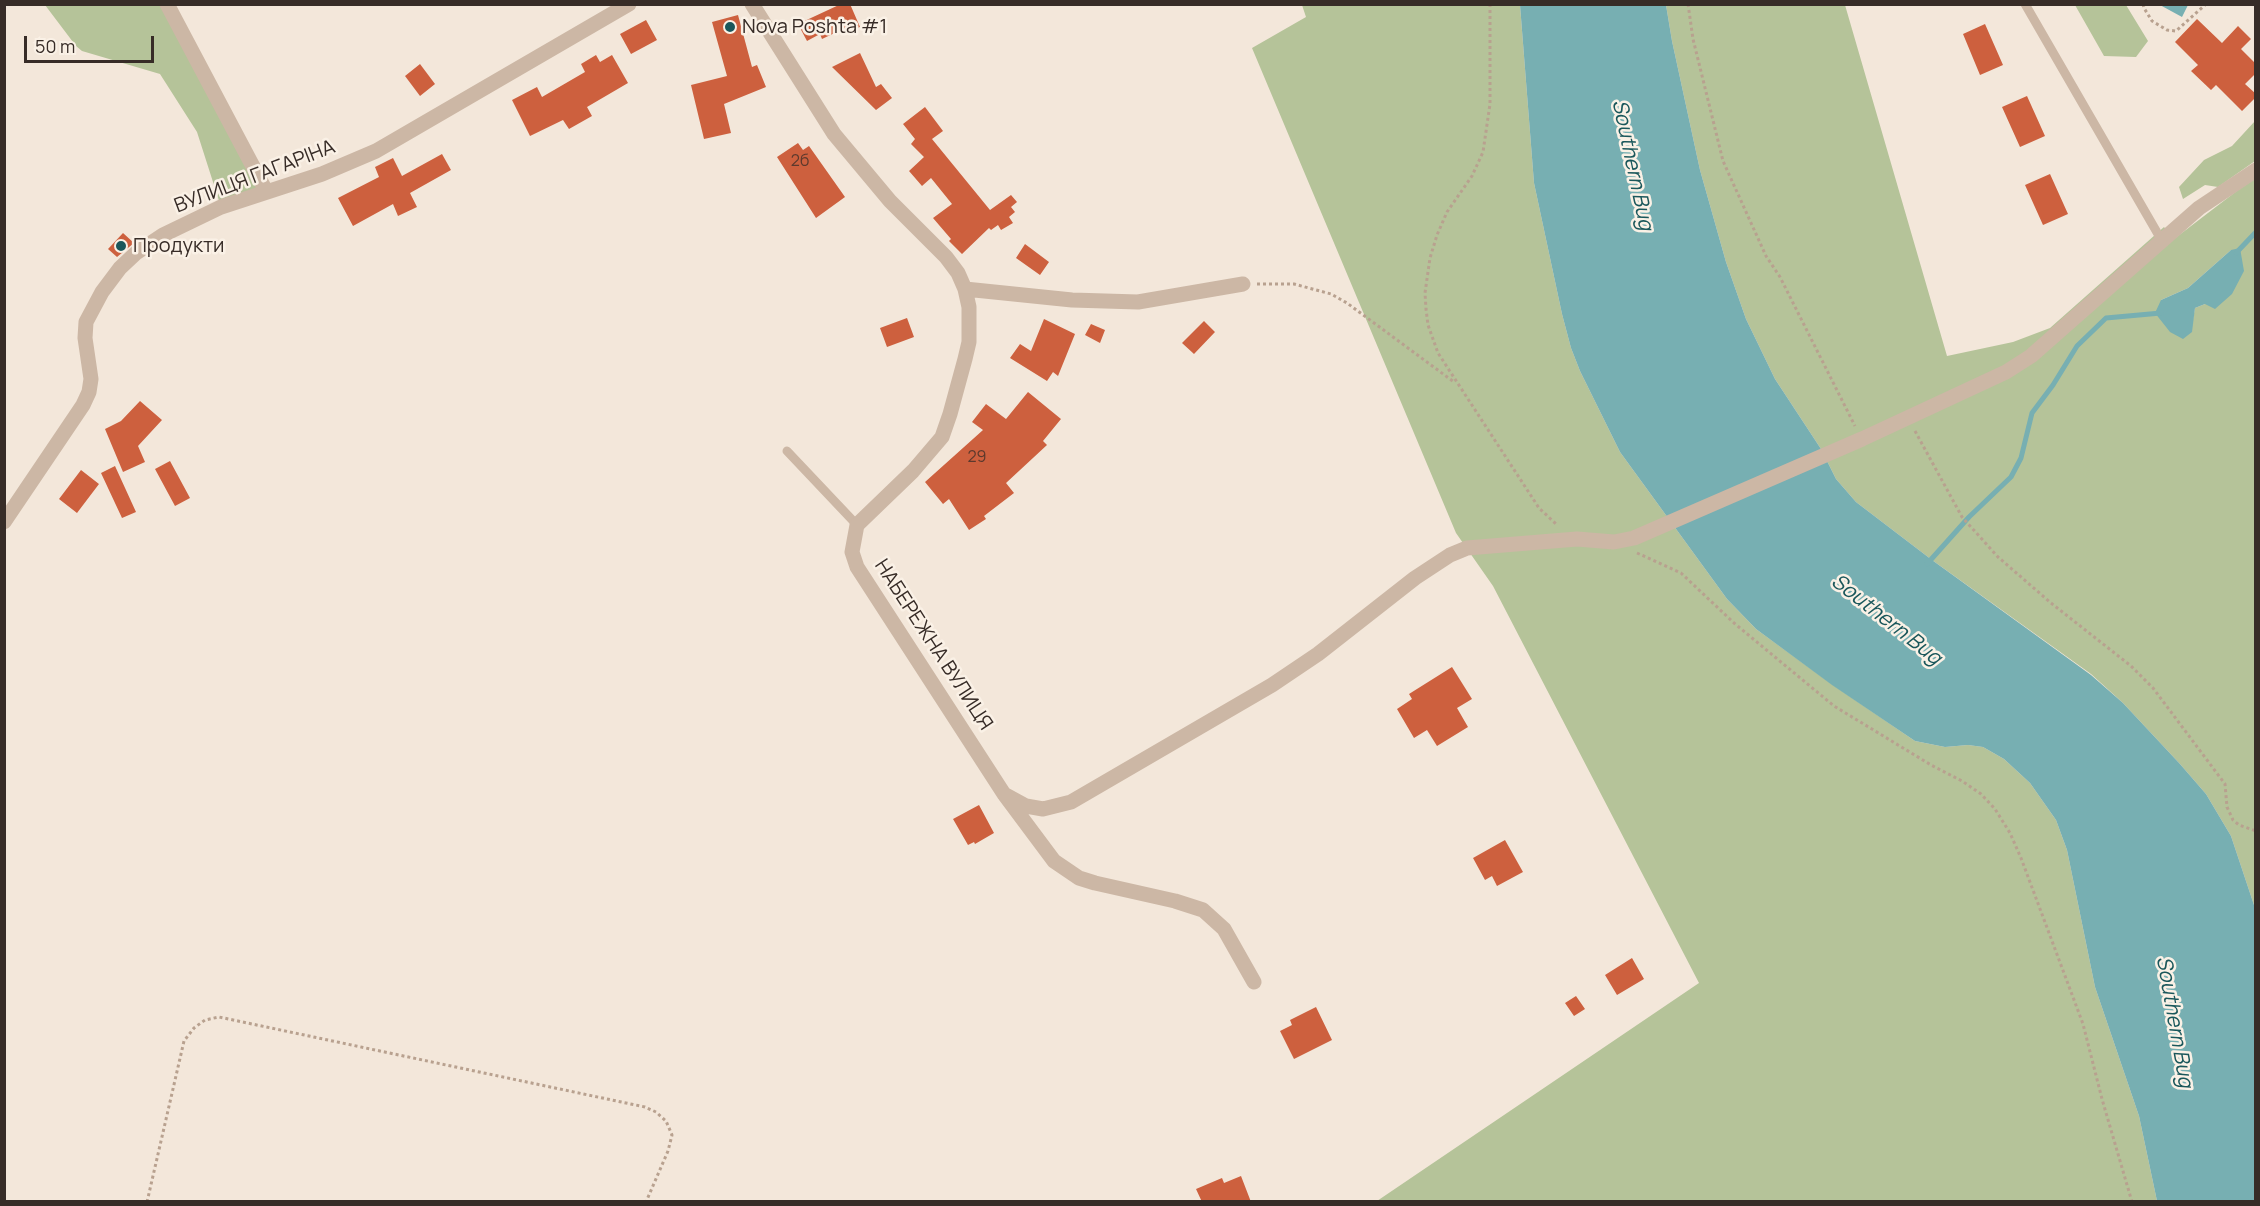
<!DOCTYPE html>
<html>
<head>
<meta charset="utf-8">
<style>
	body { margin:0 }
	#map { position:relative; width:2260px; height:1206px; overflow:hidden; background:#f3e7da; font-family:Manrope,sans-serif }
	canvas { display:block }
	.frame { position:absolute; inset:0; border:6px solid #372c27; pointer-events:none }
	.scale { position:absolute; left:24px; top:36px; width:130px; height:27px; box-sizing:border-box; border:3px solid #372c27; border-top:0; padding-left:8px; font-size:18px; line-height:21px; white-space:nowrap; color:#372c27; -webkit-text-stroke:4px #faf1e6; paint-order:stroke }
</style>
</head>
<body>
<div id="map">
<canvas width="2260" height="1206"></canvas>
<div class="frame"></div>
<div class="scale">50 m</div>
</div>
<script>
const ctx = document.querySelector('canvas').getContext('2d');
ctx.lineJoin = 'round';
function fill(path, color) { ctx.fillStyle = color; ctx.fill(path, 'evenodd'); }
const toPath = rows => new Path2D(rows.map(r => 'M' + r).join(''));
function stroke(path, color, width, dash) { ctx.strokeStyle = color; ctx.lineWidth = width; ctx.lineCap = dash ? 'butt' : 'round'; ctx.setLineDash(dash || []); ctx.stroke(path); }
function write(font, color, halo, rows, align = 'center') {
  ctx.font = font + ' Manrope,sans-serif'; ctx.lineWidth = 5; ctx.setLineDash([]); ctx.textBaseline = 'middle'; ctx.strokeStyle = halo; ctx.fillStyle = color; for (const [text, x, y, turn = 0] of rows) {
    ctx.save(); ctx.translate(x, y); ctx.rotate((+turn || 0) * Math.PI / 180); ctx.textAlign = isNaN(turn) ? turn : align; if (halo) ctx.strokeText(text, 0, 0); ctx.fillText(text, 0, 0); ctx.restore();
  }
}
fill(toPath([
	[45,5,167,5,266,191,221,207,197,132,160,74,82,51,76,46],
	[1302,5,1520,5,1534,183,1562,314,1571,348,1580,371,1620,452,1727,599,1756,629,1833,685,1915,741,1945,747,1968,745,1983,747,2004,759,2030,783,2056,820,2067,850,2095,987,2139,1116,2157,1201,1377,1201,1699,983,1493,586,1456,533,1252,48,1306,17],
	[1666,5,1845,5,1947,356,2013,342,2050,328,2164,227,2174,239,2255,177,2255,908,2231,836,2206,794,2180,764,2123,703,2091,674,1932,560,1856,502,1836,479,1821,449,1775,379,1746,319,1726,262,1700,170,1672,41],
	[2231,250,2205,304,2195,308,2193,319,2161,300,2188,288],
	[2075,5,2126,5,2148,41,2136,57,2104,56],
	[2255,121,2255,161,2218,187,2205,185,2183,199,2179,187,2204,160,2232,146]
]), '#b5c399');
fill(toPath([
	[1520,5,1666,5,1672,41,1700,170,1726,262,1746,319,1775,379,1821,449,1836,479,1856,502,1932,560,2091,675,2123,703,2180,764,2206,794,2231,836,2255,908,2255,1201,2157,1201,2139,1116,2095,987,2067,850,2056,820,2030,783,2004,759,1983,747,1968,745,1945,747,1915,741,1832,685,1756,629,1727,599,1620,452,1580,371,1571,348,1562,314,1534,183],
	[2160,5,2188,4,2188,5,2182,17],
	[2240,248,2244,271,2232,294,2215,309,2205,304,2195,308,2192,332,2183,339,2170,332,2155,313,2161,300,2188,288,2231,250]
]), '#77afb2');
stroke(toPath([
	[2236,253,2256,232],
	[1927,564,1969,517,2011,477,2021,458,2032,413,2053,385,2077,346,2106,318,2161,313]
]), '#77afb2', 5);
fill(toPath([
	[841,4,850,4,860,27,846,32,845,28,822,39,820,34,807,41,798,24],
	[738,15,752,67,757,65,766,87,724,104,731,133,704,139,691,85,727,76,712,22],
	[2197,19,2222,43,2238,26,2251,39,2241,49,2256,64,2256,73,2245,84,2256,94,2256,97,2242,111,2216,85,2211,90,2191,71,2198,65,2175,42],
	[646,20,657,40,631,54,620,34],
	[1985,24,2003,65,1980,75,1963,34],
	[860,53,876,87,881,84,892,98,876,110,832,67],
	[596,55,600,62,612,55,628,83,587,107,592,116,569,129,563,120,530,136,512,100,537,87,542,97,585,72,581,64],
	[420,64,435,84,420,96,405,76],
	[2027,96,2045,136,2020,147,2002,107],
	[925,107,943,131,932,139,990,210,1011,195,1017,202,1011,207,1015,212,1009,217,1013,223,1001,230,998,225,991,230,989,228,962,254,949,241,951,239,933,218,952,204,931,178,922,186,909,171,924,157,911,144,915,139,903,124],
	[798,143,803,150,809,146,845,197,816,218,777,157],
	[442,154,451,170,410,193,417,207,398,216,393,204,353,226,338,198,379,177,375,167,393,158,402,176],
	[2050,174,2068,214,2043,225,2025,185],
	[123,233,134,243,117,257,108,249],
	[1025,244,1049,262,1040,275,1016,258],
	[907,318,914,337,887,347,880,328],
	[1044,319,1075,334,1058,376,1053,372,1047,381,1010,358,1020,344,1031,351],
	[1204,321,1215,332,1194,354,1182,343],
	[1091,324,1105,330,1100,343,1085,335],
	[1028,392,1061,419,1043,441,1047,445,1006,483,1014,493,984,516,986,519,969,530,949,499,943,504,925,482,983,430,972,422,986,404,1006,419],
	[140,401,162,420,138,446,145,462,123,472,105,429,121,421],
	[170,461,190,498,175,506,155,469],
	[115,466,136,512,122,518,101,473],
	[81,470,99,484,77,513,59,499],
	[1452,667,1472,699,1457,708,1468,727,1437,746,1427,730,1414,738,1397,709,1412,699,1409,694],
	[979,805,994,833,975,844,974,842,968,845,953,819],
	[1505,840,1523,872,1497,886,1492,876,1485,880,1473,858],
	[1632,958,1644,979,1617,995,1605,975],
	[1576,996,1585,1009,1574,1016,1565,1003],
	[1316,1007,1332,1040,1294,1059,1280,1031,1292,1025,1290,1020],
	[1241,1176,1251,1202,1202,1202,1196,1189,1222,1178,1224,1183]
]), '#cd603e');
stroke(toPath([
	[1490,4,1490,104,1483,152,1472,176,1447,212,1437,235,1430,258,1425,293,1426,309,1428,325,1438,353,1539,508,1556,524],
	[1688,4,1693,39,1723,161,1766,256,1780,277,1855,426],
	[2143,4,2144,8,2152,21,2167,30,2176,31,2206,4],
	[1257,284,1294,284,1331,294,1347,303,1454,382],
	[1915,431,1962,517,1998,557,2051,603,2131,666,2153,688,2225,784,2227,807,2233,820,2239,825,2256,831],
	[1637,553,1681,573,1734,623,1834,706,1931,765,1962,781,1981,794,1995,809,2010,833,2021,858,2083,1024,2102,1099,2132,1202],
	[147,1202,184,1041,194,1028,205,1020,219,1017,645,1107,656,1112,666,1121,672,1135,668,1151,646,1202]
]), '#b8a18f', 3, [3, 3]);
stroke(toPath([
	[2025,4,2162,241],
	[787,451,857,525]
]), '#ccb7a5', 9);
stroke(toPath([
	[167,4,266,191],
	[752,4,834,134,890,201,946,257,958,273,965,289,969,307,969,342,965,359,950,414,942,437,913,471,857,525,852,552,857,567,1004,794,1054,861,1079,878,1095,883,1175,901,1203,910,1224,929,1254,982],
	[965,289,1072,300,1138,302,1243,284],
	[4,522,83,405,89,392,91,379,85,338,86,322,102,292,120,268,136,253,163,235,221,207,322,174,376,151,629,4],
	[1004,794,1026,806,1043,809,1071,802,1272,685,1318,654,1415,578,1450,555,1467,548,1577,539,1614,542,1634,538,1862,439,2006,372,2031,356,2199,208,2256,170]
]), '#ccb7a5', 15);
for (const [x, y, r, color] of [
	[730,27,6,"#1a575b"],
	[121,246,6,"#1a575b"]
]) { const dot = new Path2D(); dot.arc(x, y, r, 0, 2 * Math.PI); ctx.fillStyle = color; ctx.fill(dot); stroke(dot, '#faf1e6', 2); }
write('16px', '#5c392d', null, [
	["2б",800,162],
	["29",977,458]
]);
write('20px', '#372c27', '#faf1e6', [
	["Nova Poshta #1",742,27],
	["Продукти",133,246]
], 'left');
write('20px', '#372c27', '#faf1e6', [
	["ВУЛИЦЯ ГАГАРІНА",255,177,-21],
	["НАБЕРЕЖНА ВУЛИЦЯ",933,645,57]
]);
write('italic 21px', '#1a575b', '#faf1e6', [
	["Southern Bug",1632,165,78],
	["Southern Bug",1886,620,38],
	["Southern Bug",2174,1022,80]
]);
</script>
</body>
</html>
